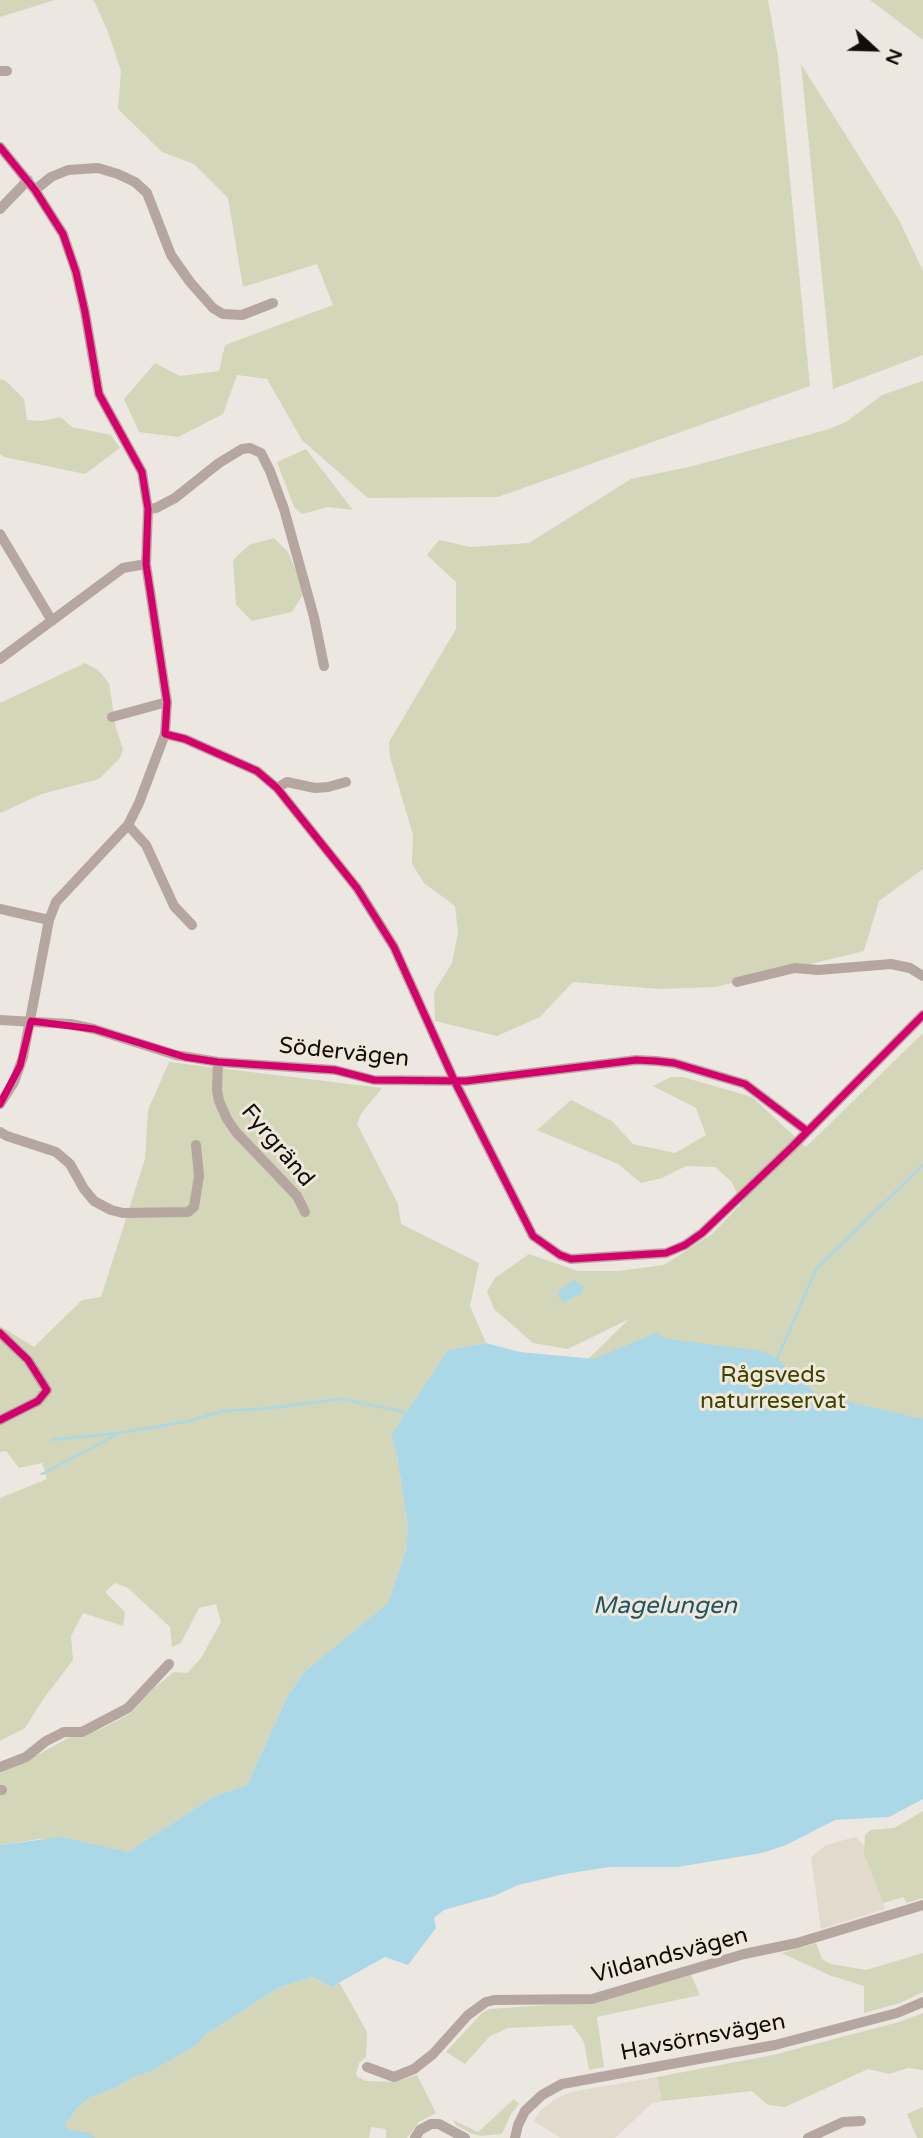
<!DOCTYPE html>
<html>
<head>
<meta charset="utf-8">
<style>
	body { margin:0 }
	#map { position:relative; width:923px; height:2138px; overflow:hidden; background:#ece7e1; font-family:"Varela Round",sans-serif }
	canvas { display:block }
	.north { position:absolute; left:839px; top:14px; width:70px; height:70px; -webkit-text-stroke:5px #f1e8dc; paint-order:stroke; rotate:112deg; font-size:19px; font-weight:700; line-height:28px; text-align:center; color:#110e0a }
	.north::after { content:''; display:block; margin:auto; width:24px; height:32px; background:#110e0a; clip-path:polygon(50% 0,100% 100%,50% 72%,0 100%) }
</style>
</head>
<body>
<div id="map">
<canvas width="923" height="2138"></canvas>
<div class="north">N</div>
</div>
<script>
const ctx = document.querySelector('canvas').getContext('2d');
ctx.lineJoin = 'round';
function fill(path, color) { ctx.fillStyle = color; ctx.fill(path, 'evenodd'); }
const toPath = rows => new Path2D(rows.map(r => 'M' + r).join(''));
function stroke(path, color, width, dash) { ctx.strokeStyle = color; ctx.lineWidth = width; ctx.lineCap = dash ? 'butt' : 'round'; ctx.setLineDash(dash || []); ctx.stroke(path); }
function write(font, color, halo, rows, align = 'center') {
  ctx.font = font + ' "Varela Round",sans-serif'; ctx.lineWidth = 6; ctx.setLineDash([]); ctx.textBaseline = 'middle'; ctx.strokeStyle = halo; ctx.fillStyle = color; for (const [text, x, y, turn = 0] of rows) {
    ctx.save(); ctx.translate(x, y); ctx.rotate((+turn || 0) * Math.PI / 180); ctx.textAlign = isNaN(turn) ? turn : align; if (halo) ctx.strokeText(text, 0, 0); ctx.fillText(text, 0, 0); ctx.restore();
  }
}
fill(toPath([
	[855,1837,865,1846,865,1853,885,1909,821,1929,811,1857,826,1845],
	[657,2077,662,2101,651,2104,615,2138,560,2138,534,2121,540,2111,556,2099,571,2092]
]), '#e2dacd');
fill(toPath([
	[0,0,55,0,0,17],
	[91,0,768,0,778,56,810,386,498,497,368,498,302,440,267,379,237,375,223,414,178,437,139,432,124,399,155,363,180,376,219,371,225,345,333,305,317,264,243,287,228,198,194,164,162,152,118,109,121,71,108,32,94,1],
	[870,0,923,0,923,40],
	[801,64,899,220,923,271,923,355,833,389],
	[0,379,6,381,24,399,27,420,42,421,61,417,72,427,111,435,120,448,85,474,4,457,0,454],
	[923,381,923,869,879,901,864,951,715,987,660,989,573,982,540,1017,497,1036,435,1021,434,992,452,963,458,933,455,906,424,883,412,864,413,835,390,757,389,742,456,629,456,582,427,555,439,540,471,547,529,543,631,479,693,466,826,430,846,422,882,395],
	[306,449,353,510,328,507,302,514,294,507,277,462],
	[274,538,288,552,305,591,292,612,252,621,236,605,233,560,249,545],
	[85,663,98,670,109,683,116,728,123,749,120,758,99,779,42,794,0,813,0,703],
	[923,1033,923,1589,574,1373,629,1319,568,1349,533,1343,494,1309,487,1291,495,1278,529,1254,578,1271,618,1271,664,1265,712,1234,741,1204,732,1182,715,1167,686,1166,662,1178,641,1183,618,1164,537,1130,571,1100,612,1121,633,1144,675,1153,706,1135,696,1108,653,1086,671,1077,683,1077,752,1097,806,1147],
	[169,1062,382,1088,361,1114,357,1124,398,1204,401,1224,479,1263,470,1306,486,1343,448,1350,391,1435,397,1456,408,1529,406,1550,388,1603,304,1672,287,1697,247,1785,213,1797,128,1852,39,1839,0,1845,0,1771,41,1753,68,1738,101,1729,131,1713,154,1688,174,1672,187,1673,201,1658,221,1622,216,1604,199,1608,181,1643,172,1647,170,1627,128,1588,115,1583,105,1592,125,1612,123,1626,83,1613,71,1636,73,1660,44,1698,25,1728,0,1741,0,1498,47,1479,42,1463,19,1468,6,1451,0,1452,0,1326,34,1347,82,1300,101,1297,145,1159,148,1110],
	[923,1811,923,1898,906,1903,904,1897,883,1903,864,1853,865,1835,870,1830,894,1828],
	[816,1943,822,1959,831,1964,866,1970,923,1953,923,1992,900,2003,864,2013,864,1986,829,1975,782,1953],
	[691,1975,700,1995,597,2017,604,2067,589,2070,584,2042,572,2025,508,2028,490,2036,465,2064,446,2052,481,2014,489,2009,594,2002],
	[312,1977,330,1987,339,1982,367,2032,366,2057,359,2063,356,2074,358,2077,366,2081,394,2082,417,2075,436,2113,419,2122,407,2138,386,2138,386,2129,371,2127,369,2138,55,2138,77,2108,89,2098,115,2088,136,2076,150,2072,195,2045,205,2035,278,1988],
	[923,2013,923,2070,908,2068,889,2074,868,2069,785,2107,768,2105,752,2091,662,2101,657,2077,773,2055,899,2022],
	[514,2099,519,2104,511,2114,502,2134,480,2136,470,2133,456,2125,453,2120,478,2132],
	[923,2107,923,2138,917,2138,907,2114]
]), '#d4d6b9');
fill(toPath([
	[574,1280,583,1286,582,1293,564,1302,558,1296,560,1290],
	[656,1333,666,1339,763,1351,777,1359,818,1395,923,1419,923,1799,889,1817,835,1820,786,1845,762,1853,677,1867,609,1867,565,1874,518,1885,494,1896,444,1910,434,1918,436,1928,408,1965,385,1957,331,1987,312,1977,278,1988,205,2035,196,2045,150,2072,136,2076,115,2088,89,2098,77,2108,64,2126,71,2130,89,2133,95,2138,0,2138,0,1845,61,1837,128,1852,213,1797,247,1785,287,1697,304,1672,388,1603,406,1550,408,1529,397,1456,391,1435,448,1350,486,1343,520,1352,594,1359]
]), '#aad8e7');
stroke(toPath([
	[777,1359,816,1269,923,1165],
	[52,1440,120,1433,190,1421,222,1411,272,1408,341,1399,405,1412],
	[42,1474,116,1435]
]), '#aad8e7', 2.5);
stroke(toPath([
	[0,71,7,71],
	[0,147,35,190,63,234,76,272,85,312,99,394,142,472,148,509,146,564,167,702,165,734,185,739,257,771,277,788,357,888,394,947,454,1080,533,1236,560,1255,571,1259,666,1253,685,1245,702,1233,792,1147,923,1015],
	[35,190,51,177,68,170,98,168,118,174,135,182,147,193,171,255,190,282,213,308,223,314,242,315,273,303],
	[0,209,28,180],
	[148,509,156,508,175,498,219,463,242,449,250,448,261,453,270,471,284,509,314,617,324,666],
	[0,534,52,621],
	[0,659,123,568,146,564],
	[112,717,167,702],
	[277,788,287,782,315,788,328,787,346,782],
	[128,825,146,845,174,906,192,925],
	[0,909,49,920],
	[737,982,795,968,818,970,891,964,910,968,923,976],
	[0,1020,70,1024,94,1029,176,1055,218,1062,335,1070,374,1080,466,1081,636,1060,656,1061,674,1063,745,1084,807,1131],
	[218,1062,217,1090,219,1101,227,1119,236,1132,297,1196,305,1212],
	[0,1104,14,1082,23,1057,49,920,56,902,128,825,139,803,165,734],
	[0,1132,7,1136,56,1152,70,1164,84,1189,94,1201,111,1210,123,1213,188,1212,194,1207,199,1176,196,1145],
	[0,1333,28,1360,47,1390,38,1401,0,1420],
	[0,1767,26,1757,46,1741,64,1732,82,1732,128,1708,169,1664],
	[0,1790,2,1790],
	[367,2067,394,2077,414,2069,433,2054,468,2015,486,2002,494,2000,592,1999,744,1954,797,1943,923,1905],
	[415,2138,420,2130,431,2124,439,2124,465,2138],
	[515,2138,518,2125,525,2111,542,2095,562,2084,775,2045,897,2013,923,2002],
	[808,2138,843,2122,861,2121]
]), '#b6a6a0', 10);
stroke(toPath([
	[0,147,35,190,63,234,76,272,85,312,99,394,142,472,148,509,146,564,167,702,165,734,185,739,257,771,277,788,357,888,394,947,454,1080,533,1236,560,1255,571,1259,666,1253,685,1245,702,1233,792,1147,923,1015],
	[0,1104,20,1066,31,1021,94,1029,185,1057,218,1062,335,1070,374,1080,466,1081,636,1060,656,1061,674,1063,745,1084,807,1131],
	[0,1333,28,1360,47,1390,38,1401,0,1420]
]), '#d6006c', 7);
write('23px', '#110e0a', '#f1e8dc', [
	["Södervägen",344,1053,6],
	["Fyrgränd",277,1146,50],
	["Vildandsvägen",670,1956,-15],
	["Havsörnsvägen",703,2038,-11]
]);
write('23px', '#3e4400', '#f1e8dc', [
	["Rågsveds",773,1376],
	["naturreservat",773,1402]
]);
write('italic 24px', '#1d5566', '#f1e8dc', [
	["Magelungen",665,1607]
]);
</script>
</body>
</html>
